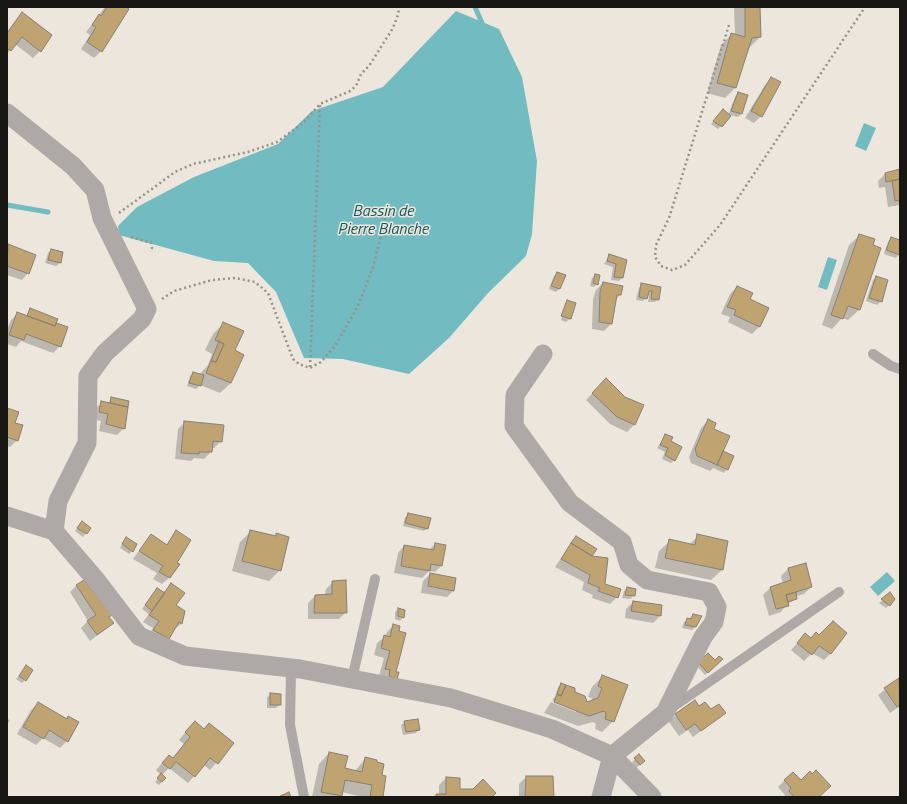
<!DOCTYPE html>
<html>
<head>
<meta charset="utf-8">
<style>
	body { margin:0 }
	#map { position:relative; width:907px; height:804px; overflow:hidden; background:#ece6dc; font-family:"Titillium Web",sans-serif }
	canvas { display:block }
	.frame { position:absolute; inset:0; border:8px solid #191714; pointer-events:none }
</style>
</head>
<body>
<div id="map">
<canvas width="907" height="804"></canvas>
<div class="frame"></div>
</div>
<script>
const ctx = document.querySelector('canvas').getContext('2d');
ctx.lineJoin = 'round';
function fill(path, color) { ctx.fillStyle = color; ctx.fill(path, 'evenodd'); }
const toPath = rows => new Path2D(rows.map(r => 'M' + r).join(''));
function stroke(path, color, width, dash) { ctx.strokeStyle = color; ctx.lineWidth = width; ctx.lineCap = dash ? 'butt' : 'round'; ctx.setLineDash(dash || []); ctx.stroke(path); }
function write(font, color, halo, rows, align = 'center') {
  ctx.font = font + ' "Titillium Web",sans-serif'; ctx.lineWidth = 3; ctx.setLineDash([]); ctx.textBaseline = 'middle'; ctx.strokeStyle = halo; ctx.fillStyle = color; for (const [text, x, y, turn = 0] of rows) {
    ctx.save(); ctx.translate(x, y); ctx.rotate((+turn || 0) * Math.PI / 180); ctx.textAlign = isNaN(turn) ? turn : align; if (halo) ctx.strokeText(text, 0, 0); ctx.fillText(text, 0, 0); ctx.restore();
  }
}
fill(toPath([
	[456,11,499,29,522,77,537,161,532,234,526,256,488,293,449,338,409,374,343,359,304,358,276,292,248,263,214,261,119,235,118,226,137,207,194,177,278,144,312,111,383,87],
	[864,123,876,128,866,151,855,146],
	[828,257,837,260,827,290,818,287],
	[887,572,895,581,878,596,870,587]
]), '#71bbc1');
fill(toPath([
	[105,7,124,7,101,51,94,58,81,49,90,35,86,32],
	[734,7,759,7,760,37,749,48,735,88,725,98,707,93,721,45,732,34,735,35],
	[22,14,40,51,33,58,15,44,7,54,7,32],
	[772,78,761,116,754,123,745,118,765,85],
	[738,93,747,96,741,114,738,117,730,115,718,129,711,124,719,114,728,115,735,97],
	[900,170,900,205,888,207,885,187,879,188,878,181,885,174],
	[860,235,872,246,879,249,859,310,848,320,842,318,832,329,822,325,849,245],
	[891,238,900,242,900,253,896,258,884,254,888,242],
	[8,246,28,273,22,280,7,275],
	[51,250,60,263,56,266,45,263,48,253],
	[610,255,626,260,622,278,619,281,611,280,613,267,604,264],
	[557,273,559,289,556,292,549,289,554,276],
	[595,275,597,284,594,287,590,286,592,278],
	[876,277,881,301,877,305,866,301,873,280],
	[603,283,620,295,615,300,611,324,604,331,592,329,593,299,596,290],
	[642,284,659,288,658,299,655,302,648,302,649,296,643,301,636,300,639,288],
	[737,287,749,300,768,309,759,327,752,334,728,322,730,317,721,314,730,294],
	[567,302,575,303,570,319,566,322,561,320,566,304,565,304],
	[30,310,54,327,60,346,53,353,21,341,16,347,7,344,7,329,11,320,18,313,26,316],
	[223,324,234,351,231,383,220,393,200,385,196,389,187,386,190,376,193,373,199,375,208,365,212,354,205,350,213,334],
	[606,379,634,425,627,432,610,424,586,400],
	[111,398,124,428,117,435,99,431,101,421,92,419,95,409,102,402,108,404],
	[7,409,14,423,17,440,10,447,7,446],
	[708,421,713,429,720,456,727,469,724,473,713,468,710,471,691,463,689,457,701,428],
	[185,422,221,441,214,448,211,448,211,452,204,459,194,458,191,461,175,459,178,429],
	[666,435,670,442,674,460,671,463,662,459,665,452,657,448],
	[409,514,428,528,424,531,403,526,405,517],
	[82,522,90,528,83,537,75,531],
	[251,531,274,537,276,535,280,570,269,581,232,571,240,542],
	[176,532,175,563,169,578,162,584,153,579,157,573,133,559,151,535,166,545],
	[698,536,722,570,711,580,655,568,659,551,670,541,689,545],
	[576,537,591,556,604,585,617,597,610,604,592,598,593,595,582,590,584,582,555,567],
	[123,542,132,551,129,554,120,548],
	[435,544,442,565,435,572,429,571,422,578,394,573,398,553,404,546,429,550],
	[805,564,811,587,804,594,796,596,796,599,787,604,781,612,769,616,763,595,770,588,783,584,781,576,788,569],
	[430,574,454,590,447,597,421,593,423,581],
	[333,582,346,612,339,619,308,619,308,603,315,596,325,595,326,589],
	[172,585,175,605,184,611,181,624,173,630,168,639,147,637,153,628,143,622,149,614,142,609,157,589,163,593],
	[76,586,113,623,90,641,81,628,88,621,70,592],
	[627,588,634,595,630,599,622,598,624,591],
	[890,594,889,605,886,608,879,603],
	[633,602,660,616,653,623,625,618,626,609],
	[398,609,403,617,400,621,395,619,395,612],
	[694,615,700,617,695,627,692,630,682,628,684,622],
	[394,625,395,673,396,679,379,676,384,658,374,655,377,643,385,637,387,632],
	[825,629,831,653,824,660,812,653,804,661,791,650,799,641,818,636],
	[721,660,705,675,696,665,699,662],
	[26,667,25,680,22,683,16,679],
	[602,677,613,721,602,732,595,729,596,724,593,722,578,726,544,713,551,702,576,712,576,710,552,700,555,697,558,687,561,684,586,703,591,701,592,698,588,697,592,687],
	[899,679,900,706,890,713,878,695],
	[270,694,280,704,276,708,267,708,267,698],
	[38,703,66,720,68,717,67,741,60,748,43,738,36,745,17,734,31,710],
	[699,707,724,713,693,737,688,730,679,736,669,722,676,715],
	[7,719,10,720,7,725],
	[405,722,419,729,416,733,403,735,401,725],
	[188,729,204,729,233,743,210,770,204,765,188,783,169,768,162,775,165,778,159,785,155,782,161,775,156,770,162,763,173,759,184,744,179,740],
	[329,753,344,769,355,771,366,758,382,797,362,797,342,792,340,797,312,797,319,764],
	[639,756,644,761,636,768,632,762],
	[526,777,553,797,519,797,519,784],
	[446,778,459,790,491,797,435,797,439,795,439,785],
	[785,780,818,797,784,797,785,795,778,787]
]), '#0003');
stroke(toPath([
	[475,7,482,23,481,27],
	[7,205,48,212]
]), '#71bbc1', 5);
const building = toPath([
	[107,7,126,7,129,9,102,52,87,42,96,27,92,25,99,14,101,16,107,7],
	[745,7,760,7,761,37,752,38,736,88,717,83,731,33,745,37,745,7],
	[22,12,52,35,41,52,22,37,11,51,7,48,7,33,22,12],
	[771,77,781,82,762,117,751,111,771,77],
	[738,92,748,95,742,114,731,111,738,92],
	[723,109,731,116,722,127,713,121,723,109],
	[900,169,900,179,886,182,885,173,900,169],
	[900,179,900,200,895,201,892,181,900,179],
	[859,234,875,239,873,245,881,248,860,310,848,306,843,319,831,315,859,234],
	[891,237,900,240,900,255,886,250,891,237],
	[8,244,36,255,29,274,7,266,8,244],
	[51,249,63,252,61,263,48,260,51,249],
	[609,254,627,260,623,278,614,277,616,264,607,261,609,254],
	[557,272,566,275,560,289,551,286,557,272],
	[595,274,600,275,598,285,593,283,595,274],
	[876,276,888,280,882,302,869,298,876,276],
	[603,282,623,286,621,295,617,295,612,324,599,322,600,292,603,282],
	[641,283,661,287,659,300,651,299,652,291,649,291,647,299,639,297,641,283],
	[737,286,753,293,750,299,769,308,760,327,734,315,736,310,727,307,737,286],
	[567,300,576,303,571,319,561,316,567,300],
	[30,308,58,319,55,326,27,316,30,308],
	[17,312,55,326,56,323,68,327,61,347,26,334,24,340,9,335,17,312],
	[223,322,244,331,235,350,244,355,231,383,206,373,211,361,216,362,224,344,215,340,223,322],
	[219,341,224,344,216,362,211,361,219,341],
	[193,372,204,375,201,386,189,383,193,372],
	[606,378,625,397,644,405,635,425,617,417,592,393,606,378],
	[111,397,129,401,128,407,110,403,111,397],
	[101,401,128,407,125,429,106,424,108,414,99,412,101,401],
	[7,408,19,412,15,423,23,425,18,441,7,437,7,408],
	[708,419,716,423,714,429,730,436,717,465,697,456,695,449,708,419],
	[184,421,224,425,222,442,213,441,212,452,199,452,199,454,181,453,184,421],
	[665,434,673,437,671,441,682,447,675,461,665,455,668,448,660,445,665,434],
	[723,451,734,456,728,470,717,465,723,451],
	[408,513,431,518,428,529,405,523,408,513],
	[82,521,91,528,87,534,77,528,82,521],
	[176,530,191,540,177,563,180,564,170,578,159,572,163,566,139,551,151,534,167,545,176,530],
	[250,530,276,536,276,533,289,537,281,571,242,561,250,530],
	[697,534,728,541,723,570,665,558,669,539,695,545,697,534],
	[576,536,597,549,592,556,571,543,576,536],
	[126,537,137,544,133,552,122,544,126,537],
	[435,543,446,545,442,566,431,564,430,571,401,566,404,545,434,550,435,543],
	[571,543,592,556,608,558,605,584,621,589,618,598,598,591,600,588,588,583,590,575,561,559,571,543],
	[806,563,812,587,786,595,789,606,776,609,770,587,791,580,788,568,806,563],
	[430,573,456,578,454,591,428,586,430,573],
	[84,580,112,615,109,617,114,623,97,635,87,621,96,615,76,585,84,580],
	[346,580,347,613,314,613,315,595,332,594,332,581,346,580],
	[171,583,185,593,176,605,185,611,182,624,179,622,169,639,153,630,159,621,149,615,171,583],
	[627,587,636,589,635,596,625,595,627,587],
	[157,588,165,593,152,611,145,605,157,588],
	[796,592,797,599,788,602,786,595,796,592],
	[890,592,895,599,890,606,881,599,890,592],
	[633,601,662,605,661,616,631,611,633,601],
	[398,608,405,610,404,618,398,616,398,608],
	[693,614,702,616,696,627,685,625,687,618,691,619,693,614],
	[833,621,847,633,831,654,819,646,812,655,797,643,805,633,811,638,816,632,819,635,833,621],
	[393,624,400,626,399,631,406,633,396,672,399,672,397,679,389,676,390,670,385,669,390,651,381,648,384,635,390,637,393,624],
	[708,653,715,660,719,656,723,659,708,673,698,662,708,653],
	[26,665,33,670,26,681,19,676,26,665],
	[602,675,628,685,614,722,605,719,606,713,604,711,589,716,554,702,557,694,561,696,566,685,575,688,575,692,585,696,587,702,598,698,602,688,598,686,602,675],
	[899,678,900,705,897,707,884,688,899,678],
	[561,683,566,685,561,696,557,694,561,683],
	[270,693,281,694,281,705,270,705,270,693],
	[695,700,699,706,705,702,711,709,719,704,726,713,701,731,695,724,686,730,675,714,695,700],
	[38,702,67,719,68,716,79,722,68,742,49,730,44,739,23,727,38,702],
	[418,719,420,730,406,732,404,721,418,719],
	[195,721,204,729,209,723,234,743,218,764,210,758,195,777,176,762,170,769,162,763,169,755,173,758,190,737,185,732,195,721],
	[329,752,348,756,345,768,353,770,362,772,365,757,377,760,377,762,384,764,382,775,386,776,383,797,370,797,372,785,345,780,342,796,321,792,329,752],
	[639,754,645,761,640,765,634,758,639,754],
	[816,770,831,786,819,797,794,797,789,791,791,788,784,780,793,772,801,780,810,771,812,774,816,770],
	[161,773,166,778,162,782,157,778,161,773],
	[526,776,553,776,554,797,525,797,526,776],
	[446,777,460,778,460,789,473,789,483,779,496,793,492,797,436,797,436,794,446,794,446,777],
	[289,792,291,797,281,797,280,796,289,792]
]);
fill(building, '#bfa371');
stroke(building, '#868077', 1);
stroke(toPath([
	[729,25,669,218,656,245,655,257,661,266,672,270,685,265,720,225,865,7],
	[119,213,175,172,193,164,248,152,277,142,303,123,320,104,350,91,356,86,361,74,369,66,393,28,398,15,399,7],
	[131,237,151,243,152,248,155,249],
	[162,299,174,291,212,280,235,278,255,282,268,293,293,359,299,364,310,368,321,362,335,346,358,306,373,267,387,212],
	[310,367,320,104]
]), '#96918a', 2.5, [2, 3]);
stroke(toPath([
	[873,354,891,366,900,369],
	[291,668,290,725,304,797],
	[352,679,375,579],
	[670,709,839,592]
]), '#aea8a7', 10);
stroke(toPath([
	[7,113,73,166,95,190,102,218,147,309,142,319,105,353,88,376,87,443,58,501,54,531],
	[543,354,515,395,514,426,570,503,622,542,629,565,647,580,709,592,717,607,714,622,703,637,665,713,612,756,601,797],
	[7,516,54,531,96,580,139,636,185,656,300,669,451,698,552,729,612,756,652,797]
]), '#aea8a7', 19);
write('italic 16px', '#15565b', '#ece6dc', [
	["Bassin de",383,212],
	["Pierre Blanche",383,230]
]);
</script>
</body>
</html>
